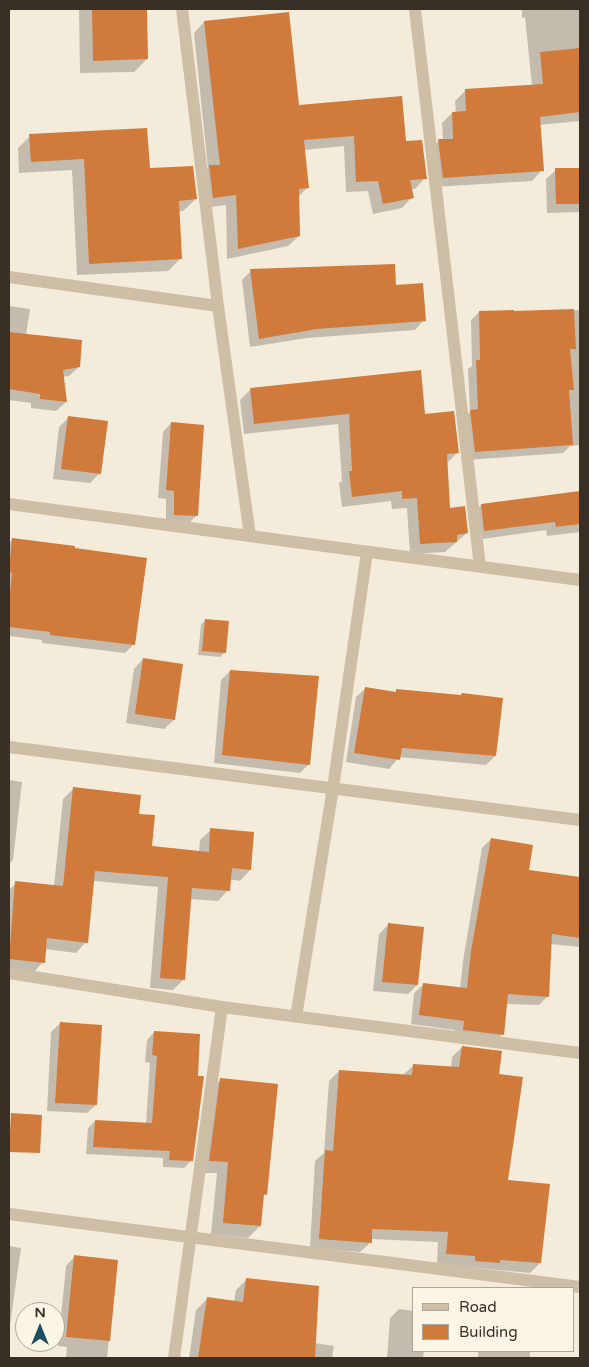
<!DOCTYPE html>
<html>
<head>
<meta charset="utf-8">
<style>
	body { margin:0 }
	#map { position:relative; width:589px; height:1367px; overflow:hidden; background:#f4ecda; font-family:"Varela Round",sans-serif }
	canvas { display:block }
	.frame { position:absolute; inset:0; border:10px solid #382f27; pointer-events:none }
	.legend { position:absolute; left:412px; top:1287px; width:162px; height:65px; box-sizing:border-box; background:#fbf5e6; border:1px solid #ada69a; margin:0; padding:6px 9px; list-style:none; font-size:15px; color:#382f27 }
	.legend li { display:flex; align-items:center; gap:10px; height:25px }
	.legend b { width:25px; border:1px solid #ada69a }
	.north { position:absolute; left:15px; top:1302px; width:50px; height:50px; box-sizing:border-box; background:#fbf5e6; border:1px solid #ada69a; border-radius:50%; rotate:0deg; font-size:14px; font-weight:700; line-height:20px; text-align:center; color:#382f27 }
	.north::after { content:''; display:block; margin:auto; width:18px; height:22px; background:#194c5d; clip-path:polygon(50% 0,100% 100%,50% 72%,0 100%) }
</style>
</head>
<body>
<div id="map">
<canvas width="589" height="1367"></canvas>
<div class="frame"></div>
<ul class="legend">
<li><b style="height:6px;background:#cdbea5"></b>Road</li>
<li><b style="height:14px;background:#d07a3b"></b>Building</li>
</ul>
<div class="north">N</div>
</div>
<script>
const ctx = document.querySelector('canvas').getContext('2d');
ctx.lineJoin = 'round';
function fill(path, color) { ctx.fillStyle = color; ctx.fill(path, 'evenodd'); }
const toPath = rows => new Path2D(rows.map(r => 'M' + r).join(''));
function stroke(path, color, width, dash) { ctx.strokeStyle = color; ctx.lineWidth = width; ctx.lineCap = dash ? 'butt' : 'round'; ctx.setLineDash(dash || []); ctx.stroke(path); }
fill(toPath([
	[79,9,146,9,147,59,134,72,80,73],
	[522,9,580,9,580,121,539,125,542,170,532,181,433,187,428,151,439,141,443,140,442,123,452,113,456,113,455,101,466,90,532,86,525,17,522,18],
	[204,22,297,106,405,142,425,178,415,189,411,189,412,197,402,208,373,214,368,191,346,192,344,146,304,150,308,187,298,197,299,236,288,246,227,259,226,205,203,208,199,177,208,168,194,33],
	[30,136,149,169,196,199,183,211,178,211,180,259,168,271,77,275,72,170,19,173,18,148],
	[580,169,580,212,547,213,546,179,556,170],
	[251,271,394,287,424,320,415,330,307,338,250,347,242,280],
	[9,306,30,309,26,335,79,367,69,376,62,377,66,402,56,411,31,408,31,403,9,400],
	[580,310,580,445,570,446,563,453,467,460,462,420,470,412,468,369,472,366,471,320,479,312,513,313],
	[251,389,424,415,457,453,446,464,448,510,467,533,445,552,410,554,407,508,392,509,391,501,342,507,339,483,342,481,338,424,244,434,240,400],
	[69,417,99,474,90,483,53,479,59,427],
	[171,423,197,515,188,524,166,523,166,499,158,498,163,432],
	[580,493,580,532,547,536,546,530,475,540,472,515,481,505],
	[13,539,134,644,125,653,42,643,42,640,9,636,9,543],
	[205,620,224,653,220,657,198,655,201,625],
	[143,659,174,720,164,729,126,723,134,669],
	[230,671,309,764,300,773,214,763,221,680],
	[366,688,394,693,397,690,495,756,486,765,399,757,389,769,346,762,356,697],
	[9,780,22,782,13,860,9,864],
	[74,788,137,815,151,848,199,852,200,840,211,830,253,833,250,870,240,881,229,879,228,890,218,901,190,899,184,979,173,990,150,988,158,887,95,881,93,882,86,942,76,953,45,949,43,962,33,973,9,970,9,890,16,883,54,886,63,799],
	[491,839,528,871,580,878,580,947,550,944,548,996,539,1005,506,1004,502,1034,493,1044,455,1039,455,1030,411,1024,414,993,424,984,460,989,463,961,482,848],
	[388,925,417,985,408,994,373,991,379,934],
	[60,1023,96,1105,87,1113,47,1111,51,1032],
	[154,1032,192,1160,184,1168,163,1167,163,1158,86,1154,88,1128,95,1121,146,1124,150,1063,145,1062,147,1040],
	[462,1047,498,1075,507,1181,540,1263,530,1273,437,1264,438,1242,371,1239,371,1242,360,1252,310,1248,315,1161,324,1153,329,1081,339,1071,403,1075,414,1065,451,1067,452,1057],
	[221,1079,266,1194,263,1197,260,1226,248,1238,211,1234,217,1173,198,1173,209,1092],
	[9,1246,21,1248,9,1332],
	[75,1256,117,1261,107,1358,66,1358,67,1347,58,1346,66,1266],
	[247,1279,315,1343,334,1346,332,1358,189,1358,196,1310,207,1299,234,1302,236,1290],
	[399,1309,413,1311,413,1351,424,1351,423,1358,387,1358,390,1318],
	[478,1351,530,1351,530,1358,478,1358]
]), '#0003');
fill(toPath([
	[92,9,147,9,148,59,93,61],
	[289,12,299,105,402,96,406,141,422,140,427,179,410,180,414,198,383,204,378,181,356,182,354,136,304,140,309,188,299,189,300,236,238,249,236,195,213,198,209,165,220,165,204,21],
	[580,48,580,112,540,117,544,171,443,178,438,139,453,139,452,112,466,111,465,89,543,84,540,52],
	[147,128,150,168,193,166,197,199,179,201,182,259,89,264,84,159,31,162,29,134],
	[555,168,580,168,580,204,556,204],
	[395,264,396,285,423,283,426,321,317,329,259,339,250,269],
	[574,309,576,349,570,349,574,390,569,390,573,445,475,452,470,410,478,409,476,360,480,360,479,311,514,310,514,311],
	[9,332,82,340,80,367,63,370,67,402,40,399,40,394,9,389],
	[421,370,425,414,454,411,459,453,447,454,450,508,465,506,468,533,457,535,457,542,420,544,417,498,402,499,402,491,352,497,349,471,352,471,349,414,254,424,250,388],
	[68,416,108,421,101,474,61,469],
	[171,422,204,425,198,516,174,515,174,491,166,490],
	[580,491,580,524,556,527,555,522,484,531,481,504],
	[12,538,75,546,75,548,147,558,135,645,50,635,50,632,9,627,9,603,12,573,9,572],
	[205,619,229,621,226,653,202,651],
	[143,658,183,664,175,720,135,714],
	[230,670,319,676,310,765,222,755],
	[365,687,396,692,396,689,461,695,462,693,503,698,496,756,402,748,400,760,354,753],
	[73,787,141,795,139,814,155,815,152,846,209,852,210,828,254,832,251,870,232,868,230,891,192,888,185,980,160,978,168,877,95,871,88,943,47,938,45,963,9,959,15,881,63,886],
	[491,838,533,845,529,870,580,877,580,938,552,934,549,997,508,994,504,1035,463,1030,464,1021,419,1015,423,983,467,988,471,951],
	[388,923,424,927,418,985,382,982],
	[60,1022,102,1025,97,1105,55,1103],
	[154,1031,200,1034,198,1076,204,1076,193,1161,169,1160,170,1151,93,1147,95,1120,152,1123,157,1056,152,1055],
	[462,1046,502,1051,499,1074,523,1077,508,1180,550,1184,541,1263,500,1260,500,1263,475,1261,475,1256,446,1254,448,1232,372,1229,372,1243,319,1239,325,1150,333,1151,339,1070,412,1075,413,1064,459,1067],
	[220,1078,278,1084,267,1195,264,1194,261,1226,223,1223,228,1162,209,1161],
	[11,1113,42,1115,40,1153,9,1152],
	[74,1255,118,1260,110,1341,66,1337],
	[246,1278,319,1286,315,1358,198,1358,207,1297,243,1302]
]), '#d07a3b');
stroke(toPath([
	[182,9,218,306,250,536],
	[415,9,480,567],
	[9,277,218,306],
	[9,504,580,580],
	[9,747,580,820],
	[9,973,222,1007,580,1053],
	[296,1017,333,788,367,552],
	[9,1214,580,1287],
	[174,1358,222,1007]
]), '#cdbea5', 12);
</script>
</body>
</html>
